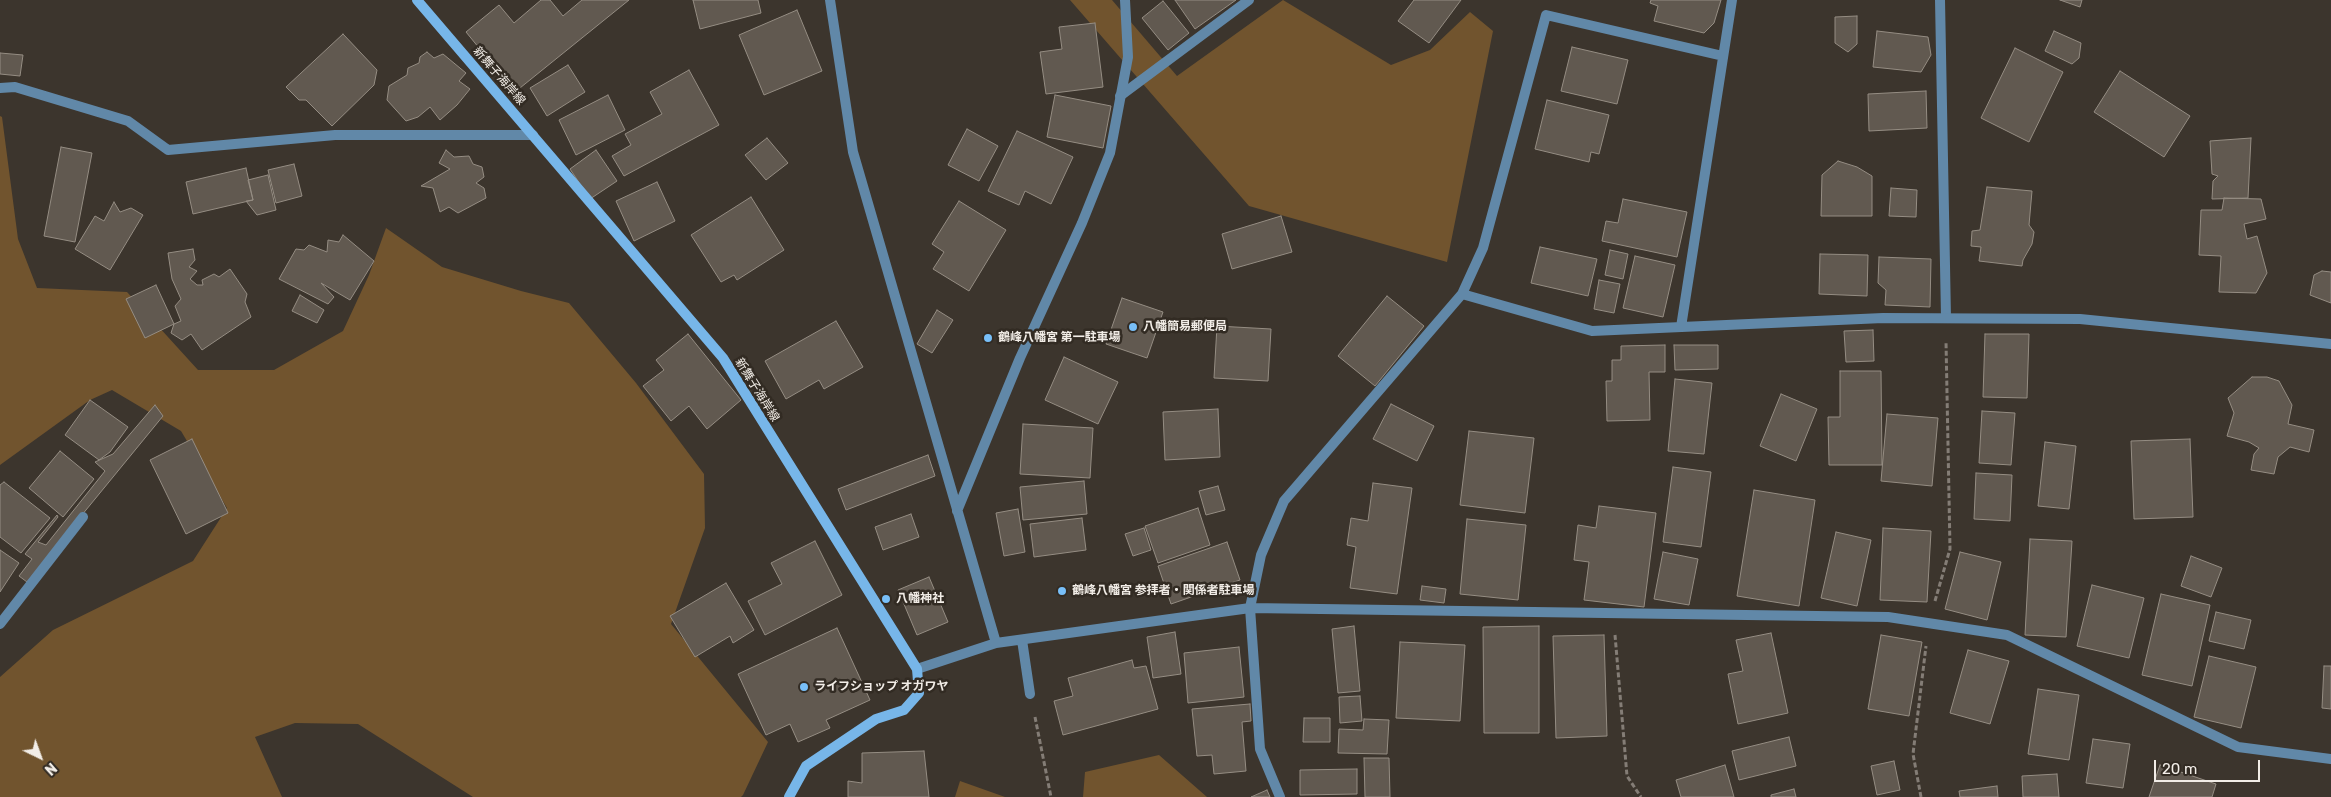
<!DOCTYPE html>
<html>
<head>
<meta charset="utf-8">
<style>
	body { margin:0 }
	#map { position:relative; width:2331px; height:797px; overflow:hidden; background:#3c352d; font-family:Rubik,sans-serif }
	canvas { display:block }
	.north { position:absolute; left:15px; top:732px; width:50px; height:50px; -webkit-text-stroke:4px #322b23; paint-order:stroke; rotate:138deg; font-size:14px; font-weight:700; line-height:20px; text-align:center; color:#f2ede7 }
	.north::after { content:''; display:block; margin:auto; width:18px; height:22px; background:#f2ede7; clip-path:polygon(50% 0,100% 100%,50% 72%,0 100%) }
	.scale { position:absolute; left:2154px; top:760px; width:106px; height:22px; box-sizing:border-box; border:2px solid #f2ede7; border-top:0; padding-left:6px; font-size:15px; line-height:18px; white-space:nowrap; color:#f2ede7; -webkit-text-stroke:4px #322b23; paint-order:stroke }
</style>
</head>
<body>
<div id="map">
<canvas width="2331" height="797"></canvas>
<div class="north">N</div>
<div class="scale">20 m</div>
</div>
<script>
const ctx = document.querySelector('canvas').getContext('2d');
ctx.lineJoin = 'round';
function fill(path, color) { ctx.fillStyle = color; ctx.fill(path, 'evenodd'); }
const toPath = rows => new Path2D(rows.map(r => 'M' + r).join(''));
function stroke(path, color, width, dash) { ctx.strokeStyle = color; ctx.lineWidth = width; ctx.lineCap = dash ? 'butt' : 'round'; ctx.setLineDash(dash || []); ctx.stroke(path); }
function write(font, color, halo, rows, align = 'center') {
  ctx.font = font + ' Rubik,"Noto Sans JP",sans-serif'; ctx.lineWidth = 5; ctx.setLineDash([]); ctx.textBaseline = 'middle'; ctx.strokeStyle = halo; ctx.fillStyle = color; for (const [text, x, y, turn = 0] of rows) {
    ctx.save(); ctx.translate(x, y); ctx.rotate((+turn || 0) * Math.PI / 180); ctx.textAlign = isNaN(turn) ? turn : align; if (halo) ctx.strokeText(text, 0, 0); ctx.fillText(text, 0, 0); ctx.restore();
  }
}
fill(toPath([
	[1070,0,1112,0,1177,76,1283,0,1391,65,1430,50,1470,12,1493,31,1447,262,1249,206],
	[0,116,2,117,18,239,37,288,127,292,198,370,274,370,343,331,369,275,386,228,442,267,521,291,569,303,636,383,704,474,705,528,671,624,768,742,743,795,741,797,473,797,358,724,295,723,255,737,282,797,0,797,0,677,53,630,193,561,227,508,181,431,112,390,90,400,0,465],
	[1159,755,1207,797,1083,797,1085,772],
	[960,781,1005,797,955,797]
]), '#71542e');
const building = toPath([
	[541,0,550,0,563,16,582,0,629,0,515,92,466,32,499,5,514,23,541,0],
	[693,0,758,0,761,13,700,29,693,0],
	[1175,0,1236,0,1195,29,1175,0],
	[1414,0,1461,0,1429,43,1398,21,1414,0],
	[1651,0,1721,0,1714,23,1704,33,1654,21,1658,6,1650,3,1651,0],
	[2060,0,2082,0,2080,7,2060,0],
	[1163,1,1189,33,1168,50,1142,18,1163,1],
	[797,10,822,71,764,95,739,35,797,10],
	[1857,16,1857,44,1848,52,1835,43,1835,17,1857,16],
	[1095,23,1103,87,1046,94,1040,52,1062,49,1059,27,1095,23],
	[1877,31,1928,37,1931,55,1921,72,1873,67,1877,31],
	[2054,31,2081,43,2079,58,2072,64,2045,51,2054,31],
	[343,34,377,70,374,85,332,126,306,100,299,100,286,87,343,34],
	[1572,47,1628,60,1617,104,1561,91,1572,47],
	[2015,48,2063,72,2029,142,1981,118,2015,48],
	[427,52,434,58,443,54,466,73,459,81,470,89,457,105,440,120,430,107,418,117,406,121,387,100,389,86,407,75,408,68,419,63,420,57,427,52],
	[0,53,23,55,20,76,0,74,0,53],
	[568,65,585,92,547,116,530,88,568,65],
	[689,70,719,125,624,176,612,156,631,145,625,134,662,114,650,92,689,70],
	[2120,71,2190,116,2164,157,2094,112,2120,71],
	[1926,91,1927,128,1869,131,1868,94,1926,91],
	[608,95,625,130,576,155,559,120,608,95],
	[1055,95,1111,106,1103,148,1047,137,1055,95],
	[1547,100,1609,115,1599,154,1591,152,1589,162,1535,149,1547,100],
	[967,129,998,146,979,181,948,165,967,129],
	[1017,131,1073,157,1051,204,1025,191,1019,205,988,191,1017,131],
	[767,138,788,163,766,180,745,155,767,138],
	[2251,138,2248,198,2212,199,2213,181,2218,176,2212,174,2210,141,2251,138],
	[61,147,92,153,75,242,44,236,61,147],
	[446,150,454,157,469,156,473,164,482,167,484,177,476,183,484,188,486,198,458,213,449,207,440,212,433,188,421,186,450,169,439,163,446,150],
	[596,150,617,181,590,199,570,169,596,150],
	[1838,161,1857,167,1872,176,1872,216,1821,216,1822,175,1838,161],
	[294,164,302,196,276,203,268,170,294,164],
	[246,168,253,200,193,214,186,182,246,168],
	[268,175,276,210,257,215,246,201,253,200,248,180,268,175],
	[657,182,675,221,634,241,616,201,657,182],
	[1987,187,2032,191,2029,225,2034,232,2032,244,2023,260,2022,266,1979,261,1981,247,1971,246,1972,231,1980,230,1987,187],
	[1891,188,1917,190,1916,217,1889,216,1891,188],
	[751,197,784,250,737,280,734,275,721,282,691,235,751,197],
	[2224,198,2261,199,2266,219,2244,224,2247,239,2257,236,2267,273,2256,293,2219,292,2221,256,2199,255,2201,210,2222,210,2224,198],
	[1623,199,1687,212,1677,257,1602,241,1606,221,1618,223,1623,199],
	[959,201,1006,230,969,291,933,269,944,252,932,244,959,201],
	[114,202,120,212,131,208,143,215,110,270,75,249,95,216,104,221,114,202],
	[1281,216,1292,252,1232,269,1222,234,1281,216],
	[343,235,374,261,350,300,321,283,334,297,328,304,279,279,296,249,304,250,309,245,327,252,328,240,339,242,343,235],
	[1540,247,1597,259,1588,296,1531,283,1540,247],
	[193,249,195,260,189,267,197,271,190,279,197,285,203,285,202,280,214,274,219,277,230,269,247,294,245,302,251,317,202,350,191,334,182,340,171,333,174,324,181,321,175,306,181,299,172,279,168,253,193,249],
	[1610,250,1628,254,1623,279,1605,275,1610,250],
	[1820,254,1868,255,1867,296,1819,294,1820,254],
	[1635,256,1675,265,1663,317,1623,308,1635,256],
	[1879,257,1931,259,1930,307,1885,305,1886,290,1878,283,1879,257],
	[2322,271,2331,272,2331,303,2310,295,2314,275,2322,271],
	[1599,280,1620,284,1614,313,1594,309,1599,280],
	[156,285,174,324,145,338,126,299,156,285],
	[300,295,324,310,317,323,292,311,300,295],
	[1387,296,1424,326,1375,386,1338,356,1387,296],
	[1122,298,1163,312,1147,358,1106,344,1122,298],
	[937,310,953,320,932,353,917,344,937,310],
	[836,321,863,367,824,389,819,380,786,399,765,361,836,321],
	[1217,326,1271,329,1268,381,1214,378,1217,326],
	[1873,330,1874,361,1846,362,1844,331,1873,330],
	[688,334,741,400,707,429,689,406,671,421,643,386,664,370,656,360,688,334],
	[1985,334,2029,334,2027,398,1983,397,1985,334],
	[1665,345,1665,372,1649,372,1650,420,1607,421,1606,381,1612,381,1612,360,1621,360,1621,346,1665,345],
	[1674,345,1718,345,1718,369,1675,370,1674,345],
	[1064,357,1118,382,1098,424,1045,400,1064,357],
	[1840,371,1881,371,1882,465,1829,465,1828,417,1840,417,1840,371],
	[2252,377,2267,377,2279,381,2292,405,2288,424,2314,430,2309,452,2290,447,2278,457,2274,474,2251,470,2254,454,2259,448,2249,442,2227,436,2234,413,2228,398,2252,377],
	[1675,379,1712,383,1704,454,1668,451,1675,379],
	[1781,394,1817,409,1796,461,1760,446,1781,394],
	[90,400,128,427,110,452,99,460,65,435,90,400],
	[1391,404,1434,426,1417,461,1373,439,1391,404],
	[155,405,163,416,27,582,19,576,32,559,25,554,57,515,58,517,38,542,46,545,105,471,95,462,113,454,155,405],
	[1218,409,1220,457,1165,460,1163,412,1218,409],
	[1982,411,2015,413,2011,465,1979,463,1982,411],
	[1887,414,1938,418,1932,486,1881,481,1887,414],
	[1023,424,1093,428,1090,478,1020,474,1023,424],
	[1469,431,1534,438,1525,513,1460,505,1469,431],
	[192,439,228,513,186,534,150,460,192,439],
	[2190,439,2193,517,2134,519,2131,441,2190,439],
	[2045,442,2076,446,2069,509,2038,506,2045,442],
	[60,451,94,479,63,517,29,488,60,451],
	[928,455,935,476,846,510,838,489,928,455],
	[1673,467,1711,472,1701,547,1663,542,1673,467],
	[1976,473,2012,475,2010,521,1974,519,1976,473],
	[1084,481,1087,514,1023,520,1020,487,1084,481],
	[4,482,50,518,21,553,0,537,0,485,4,482],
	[1373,483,1412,488,1397,594,1350,588,1356,547,1347,545,1351,518,1368,521,1373,483],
	[1218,486,1225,510,1206,515,1199,491,1218,486],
	[1754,490,1815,500,1799,606,1737,596,1754,490],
	[1599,506,1656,513,1644,607,1584,600,1589,562,1574,560,1578,525,1596,528,1599,506],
	[1198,508,1210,545,1158,563,1145,526,1198,508],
	[1018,509,1025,552,1004,556,996,513,1018,509],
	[911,514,919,537,883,550,875,527,911,514],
	[1082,518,1086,550,1034,557,1030,524,1082,518],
	[1467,519,1526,525,1518,600,1460,594,1467,519],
	[1144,528,1151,550,1133,556,1125,534,1144,528],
	[1883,528,1931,531,1927,602,1880,600,1883,528],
	[1836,532,1871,540,1857,606,1821,598,1836,532],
	[2030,539,2072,541,2066,637,2025,635,2030,539],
	[815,541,842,595,765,635,748,601,782,584,771,563,815,541],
	[1227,542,1240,580,1171,604,1158,566,1227,542],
	[0,550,19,563,0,592,0,550],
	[1663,552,1698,559,1689,605,1654,599,1663,552],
	[1960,552,2001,562,1987,620,1945,609,1960,552],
	[2191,556,2222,568,2211,597,2181,586,2191,556],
	[929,577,948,622,917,635,898,590,929,577],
	[726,583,754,630,733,643,730,636,695,657,670,616,726,583],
	[2092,585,2144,598,2129,658,2077,646,2092,585],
	[1422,586,1446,589,1444,603,1420,600,1422,586],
	[2161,594,2210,605,2192,686,2142,675,2161,594],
	[2216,612,2251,620,2244,649,2209,641,2216,612],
	[1354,626,1360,691,1338,693,1332,629,1354,626],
	[1539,626,1539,733,1484,733,1483,627,1539,626],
	[837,628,870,700,826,720,830,728,798,742,790,724,766,735,738,674,837,628],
	[1175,632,1181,674,1153,678,1147,637,1175,632],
	[1771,633,1788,713,1738,724,1728,674,1743,671,1736,640,1771,633],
	[1604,635,1607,736,1556,738,1553,636,1604,635],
	[1881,635,1922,642,1909,716,1868,709,1881,635],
	[1400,642,1465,645,1460,721,1396,718,1400,642],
	[1239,647,1244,697,1188,703,1184,653,1239,647],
	[1968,650,2009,661,1990,724,1950,713,1968,650],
	[2209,656,2256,667,2241,728,2194,717,2209,656],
	[1132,660,1134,668,1146,666,1158,709,1063,735,1054,701,1073,696,1068,678,1132,660],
	[2324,666,2331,666,2331,709,2322,708,2324,666],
	[2038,689,2079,695,2069,760,2028,754,2038,689],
	[1360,696,1362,721,1340,723,1339,697,1360,696],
	[1250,704,1251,721,1242,722,1246,771,1214,774,1212,755,1197,756,1192,709,1250,704],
	[1304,718,1330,718,1330,742,1303,742,1304,718],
	[1364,719,1389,720,1387,754,1338,753,1339,729,1363,730,1364,719],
	[1789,737,1796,766,1739,780,1732,751,1789,737],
	[2093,739,2130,744,2123,788,2086,783,2093,739],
	[924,751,929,797,848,797,848,781,862,783,862,753,924,751],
	[1364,758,1389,758,1390,797,1365,797,1364,758],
	[1894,761,1900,790,1877,795,1871,766,1894,761],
	[1725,765,1734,797,1681,797,1676,780,1725,765],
	[2160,765,2216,784,2212,797,2149,797,2160,765],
	[1357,769,1357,794,1300,795,1300,770,1357,769],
	[2057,774,2059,797,2023,797,2022,776,2057,774],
	[1997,786,1998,797,1960,797,1959,791,1997,786],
	[1794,789,1796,797,1771,797,1771,795,1794,789],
	[1267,790,1270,797,1251,797,1267,790]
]);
fill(building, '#615950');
stroke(building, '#958d83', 1);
stroke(toPath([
	[1935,601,1950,549,1946,341],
	[1615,635,1627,776,1641,797],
	[1035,717,1051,797],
	[1921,797,1913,754,1926,646]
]), '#847d76', 3, [5, 2.5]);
stroke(toPath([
	[1940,0,1946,318],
	[1120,96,1249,0]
]), '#6188a8', 10);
stroke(toPath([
	[830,0,853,152,996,643],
	[0,88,15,87,128,121,168,150,335,135,533,135],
	[1462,294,1592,331,1883,318,2080,319,2331,344],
	[1681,327,1732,0],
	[957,511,1020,358,1082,223,1110,153,1128,57,1125,0],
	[0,624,83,517],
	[1022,640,1030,694],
	[917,669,996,643,1250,608,1888,617,2007,635,2238,747,2331,759],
	[1280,797,1260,749,1250,608,1261,555,1284,501,1462,294,1483,248,1546,15,1723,56]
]), '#6188a8', 10);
stroke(toPath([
	[417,0,723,358,917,669,919,693,904,710,876,719,806,766,789,797]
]), '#77b6e9', 10);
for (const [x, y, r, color] of [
	[1133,327,5,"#78bff8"],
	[988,338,5,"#78bff8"],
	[1062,591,5,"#78bff8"],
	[886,599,5,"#78bff8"],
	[804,687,5,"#78bff8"]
]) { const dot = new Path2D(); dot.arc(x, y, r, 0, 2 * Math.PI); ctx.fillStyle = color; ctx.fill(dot); stroke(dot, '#322b23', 2); }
write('12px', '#f2ede7', '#322b23', [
	["新舞子海岸線",499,76,49],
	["新舞子海岸線",757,390,58]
]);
write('bold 12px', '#f2ede7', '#322b23', [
	["八幡簡易郵便局",1143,327],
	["鶴峰八幡宮 第一駐車場",998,338],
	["鶴峰八幡宮 参拝者・関係者駐車場",1072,591],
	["八幡神社",896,599],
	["ライフショップ オガワヤ",814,687]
], 'left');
</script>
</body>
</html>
